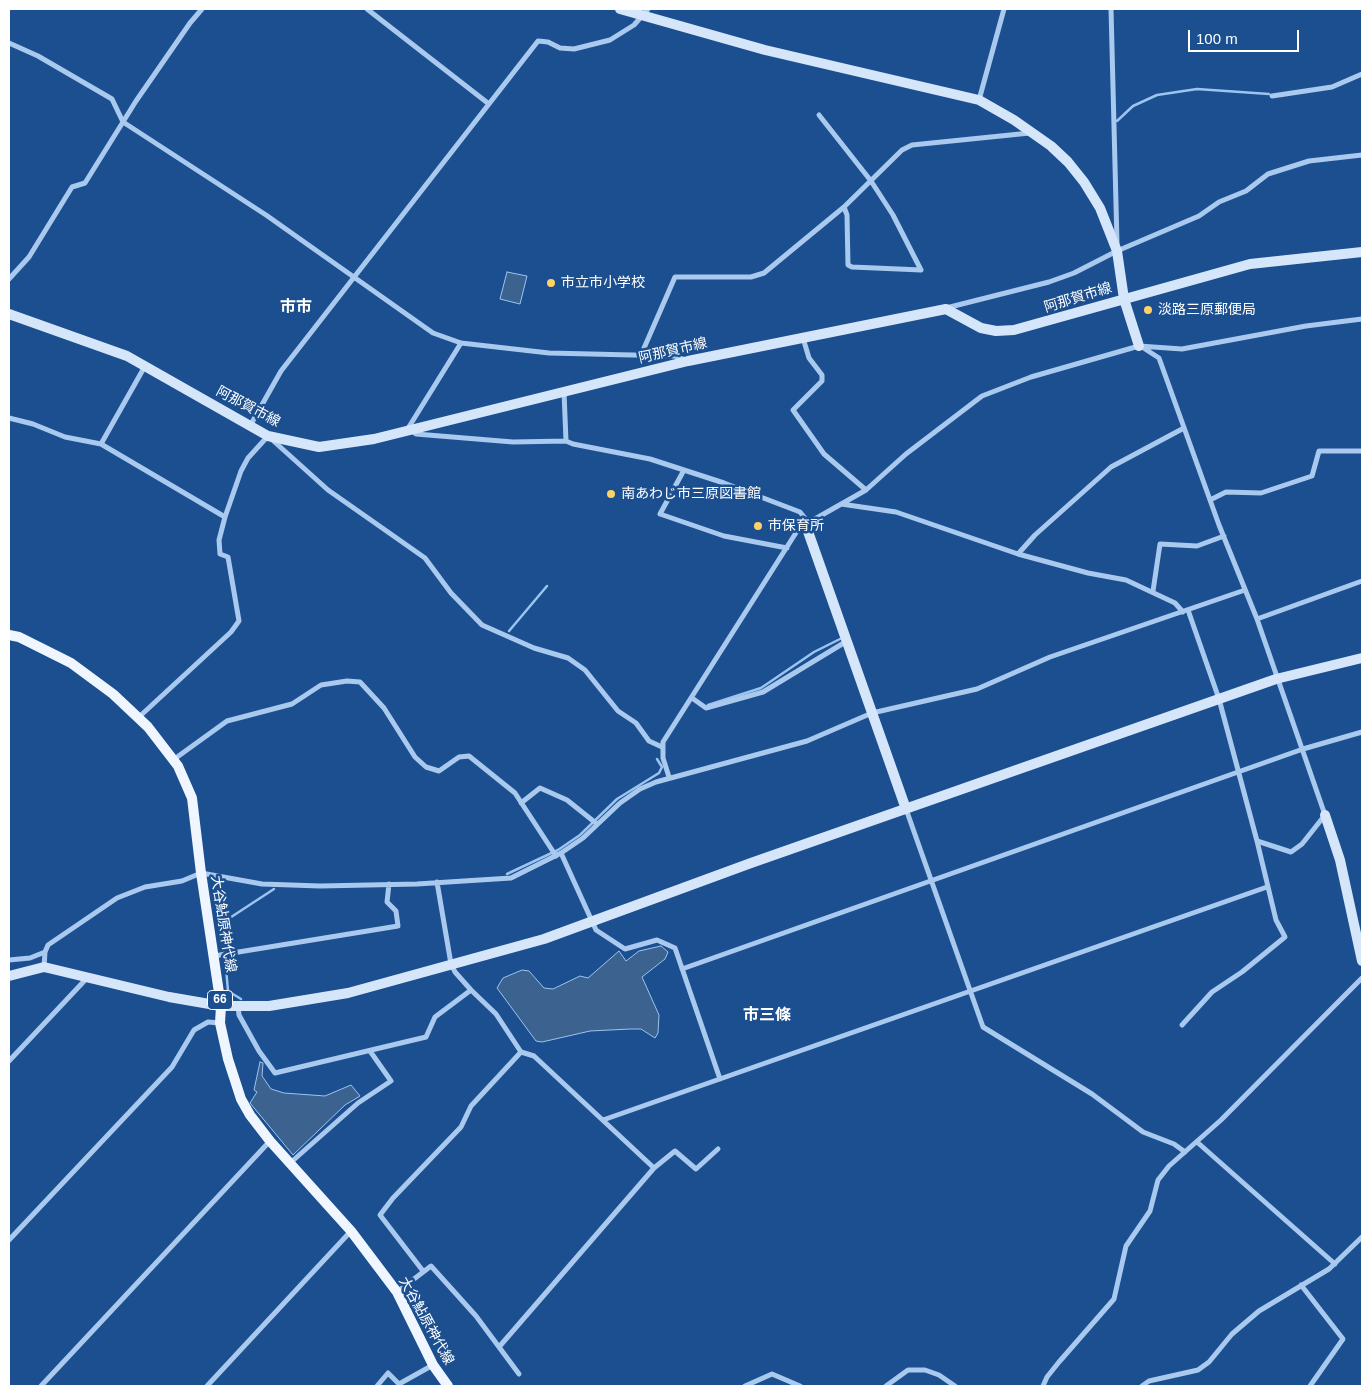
<!DOCTYPE html>
<html>
<head>
<meta charset="utf-8">
<style>
	body { margin:0 }
	#map { position:relative; width:1371px; height:1395px; overflow:hidden; background:#1b4f8f; font-family:Arial,sans-serif }
	canvas { display:block }
	.frame { position:absolute; inset:0; border:10px solid #fff; pointer-events:none }
	.scale { position:absolute; left:1188px; top:30px; width:111px; height:22px; box-sizing:border-box; border:2px solid #fff; border-top:0; padding-left:6px; font-size:15px; line-height:18px; white-space:nowrap; color:#fff; -webkit-text-stroke:4px #1b4f8f; paint-order:stroke }
</style>
</head>
<body>
<div id="map">
<canvas width="1371" height="1395"></canvas>
<div class="frame"></div>
<div class="scale">100 m</div>
</div>
<script>
const ctx = document.querySelector('canvas').getContext('2d');
ctx.lineJoin = 'round';
function fill(path, color) { ctx.fillStyle = color; ctx.fill(path, 'evenodd'); }
const toPath = rows => new Path2D(rows.map(r => 'M' + r).join(''));
function stroke(path, color, width, dash) { ctx.strokeStyle = color; ctx.lineWidth = width; ctx.lineCap = dash ? 'butt' : 'round'; ctx.setLineDash(dash || []); ctx.stroke(path); }
function write(font, color, halo, rows, align = 'center') {
  ctx.font = font + ' Arial,"Noto Sans JP",sans-serif'; ctx.lineWidth = 5; ctx.setLineDash([]); ctx.textBaseline = 'middle'; ctx.strokeStyle = halo; ctx.fillStyle = color; for (const [text, x, y, turn = 0] of rows) {
    ctx.save(); ctx.translate(x, y); ctx.rotate((+turn || 0) * Math.PI / 180); ctx.textAlign = isNaN(turn) ? turn : align; if (halo) ctx.strokeText(text, 0, 0); ctx.fillText(text, 0, 0); ctx.restore();
  }
}
const water = toPath([
	[507,272,527,276,520,304,500,299,507,272],
	[661,946,668,952,665,959,642,977,659,1015,658,1033,655,1038,641,1029,630,1029,590,1031,542,1042,536,1041,497,988,503,978,522,970,529,971,544,988,553,989,580,976,588,978,619,951,626,961,639,951,661,946],
	[260,1062,263,1063,262,1076,271,1089,284,1093,325,1096,351,1085,360,1096,345,1105,293,1155,250,1103,257,1092,254,1090,260,1062]
]);
fill(water, '#3c6290');
stroke(water, '#9cc4f0', 1);
stroke(toPath([
	[1117,121,1133,106,1157,95,1197,89,1269,94],
	[509,631,547,586],
	[708,705,761,688,814,652,840,639],
	[507,874,558,850,580,835,617,799,659,773,662,767,657,759],
	[241,999,228,991,222,923,274,889]
]), '#9cc4f0', 2.5);
stroke(toPath([
	[367,9,489,104],
	[1111,9,1117,243],
	[9,43,38,56,112,99,123,122,266,215,433,333,461,343,549,353,674,356,686,360],
	[1272,96,1332,87,1362,74],
	[979,100,1004,9],
	[819,115,871,181,893,215,921,270,852,267,848,265,847,215,844,207],
	[9,279,29,257,72,187,85,183,136,101,190,23,202,9],
	[946,308,1049,282,1074,273,1117,251,1199,216,1219,202,1246,191,1268,174,1309,161,1362,155],
	[803,338,809,358,822,375,822,381,793,410,824,454,866,490],
	[1142,347,1159,358,1219,525,1257,619,1325,815,1302,844,1291,852,1257,841,1219,699,1188,610],
	[641,355,675,277,751,277,764,273,844,207,902,150,912,145,1030,133],
	[564,392,566,441,573,444,650,459,724,483,800,512,804,517,805,523],
	[9,418,33,424,65,437,101,444,225,517],
	[250,426,281,371,538,41,548,42,560,48,574,49,610,40,634,25,648,9],
	[407,430,461,343],
	[411,430,416,434,513,442,566,441],
	[101,444,145,366],
	[684,470,660,514,724,536,787,548],
	[1210,500,1226,492,1261,493,1312,476,1319,451,1362,451],
	[841,504,896,512,1018,554,1088,573,1126,580,1175,603,1183,612],
	[1018,554,1035,535,1111,467,1184,428],
	[1153,591,1160,544,1197,546,1224,536],
	[1257,619,1362,581],
	[692,698,706,708,763,692,847,641],
	[139,717,231,632,239,621,228,557,220,554,219,540,225,517,241,471,248,458,268,436,328,490,425,558,451,593,482,625,534,648,568,658,585,670,618,711,636,723,649,741,662,747],
	[173,760,227,721,292,704,321,685,347,681,360,682,384,708,415,757,426,767,439,771,459,757,469,756,515,793,556,856],
	[669,777,663,758,663,742,799,528,866,490,906,454,982,396,1031,377,1139,346,1182,349,1306,326,1362,319],
	[521,803,540,788,567,800,597,824],
	[906,809,983,1027,1092,1094,1143,1132,1174,1144,1185,1152],
	[561,853,596,930,625,949,657,940,675,948,720,1079],
	[214,956,398,926,396,911,387,902,389,884],
	[9,960,30,958,45,952],
	[44,967,45,952,48,945,117,898,145,887,182,881,201,873,262,884,320,886,417,884,511,878,561,853,583,838,620,803,640,789,656,782,807,741,872,713,977,689,1050,657,1245,590],
	[682,969,1303,749,1362,732],
	[471,990,496,1014,521,1052,534,1056,654,1168],
	[238,1006,239,1015,259,1051,275,1073,426,1037,435,1017,471,990,455,972,451,964,437,882],
	[1182,1025,1212,992,1242,972,1285,937,1276,920,1257,841],
	[9,1061,87,978],
	[603,1120,1267,887],
	[1197,1142,1335,1264],
	[289,1164,358,1103,391,1081,370,1051],
	[9,1240,172,1067,194,1030,208,1022,220,1023],
	[423,1271,380,1215,393,1198,461,1127,471,1106,521,1052],
	[1301,1285,1343,1339,1310,1386],
	[397,1292,431,1266,476,1316,519,1374],
	[499,1347,654,1168,675,1151,696,1169,718,1149],
	[41,1386,270,1141],
	[207,1386,351,1231],
	[377,1386,388,1373,399,1384,433,1365],
	[745,1386,772,1374,800,1386],
	[886,1386,908,1370,925,1370,939,1375,955,1386],
	[1043,1386,1047,1377,1059,1362,1114,1299,1126,1246,1150,1211,1158,1180,1169,1166,1221,1120,1362,978],
	[1142,1386,1149,1381,1198,1370,1209,1362,1232,1334,1259,1311,1329,1269,1362,1237]
]), '#a9c9ee', 5);
stroke(toPath([
	[620,9,765,50,979,100,1014,120,1051,146,1068,162,1084,182,1100,208,1117,251,1124,299,1139,346],
	[9,314,127,356,268,436,319,447,374,439,688,361,946,309,981,328,996,331,1014,330,1250,264,1362,252],
	[805,523,906,809],
	[1325,815,1340,860,1362,961],
	[9,976,44,967,169,997,221,1006,269,1006,348,993,544,939,751,863,1276,679,1362,658]
]), '#d6e6fa', 10);
stroke(toPath([
	[9,635,19,637,71,663,113,694,148,727,178,766,192,798,201,873,221,1006,220,1023,228,1059,241,1099,250,1115,270,1141,351,1231,397,1292,433,1365,448,1386]
]), '#f0f6ff', 10);
for (const [x, y, r, color] of [
	[551,283,5,"#ffd166"],
	[1148,310,5,"#ffd166"],
	[611,494,5,"#ffd166"],
	[758,526,5,"#ffd166"]
]) { const dot = new Path2D(); dot.arc(x, y, r, 0, 2 * Math.PI); ctx.fillStyle = color; ctx.fill(dot); stroke(dot, '#1b4f8f', 2); }
for (const [x, y, w] of [
	[220,1000,25]
]) { const box = new Path2D(); box.roundRect(x - w / 2, y - 9.5, w, 19, 4); ctx.fillStyle = '#1b4f8f'; ctx.fill(box); stroke(box, '#fff', 1); }
write('bold 12px', '#fff', null, [
	["66",220,1000]
]);
write('14px', '#fff', '#1b4f8f', [
	["市立市小学校",561,283],
	["淡路三原郵便局",1158,310],
	["南あわじ市三原図書館",621,494],
	["市保育所",768,526]
], 'left');
write('14px', '#fff', '#1b4f8f', [
	["阿那賀市線",1078,298,-17],
	["阿那賀市線",673,351,-13],
	["阿那賀市線",248,407,28],
	["大谷鮎原神代線",223,924,81],
	["大谷鮎原神代線",426,1321,61]
]);
write('bold 16px', '#fff', '#1b4f8f', [
	["市市",296,308],
	["市三條",767,1016]
]);
</script>
</body>
</html>
